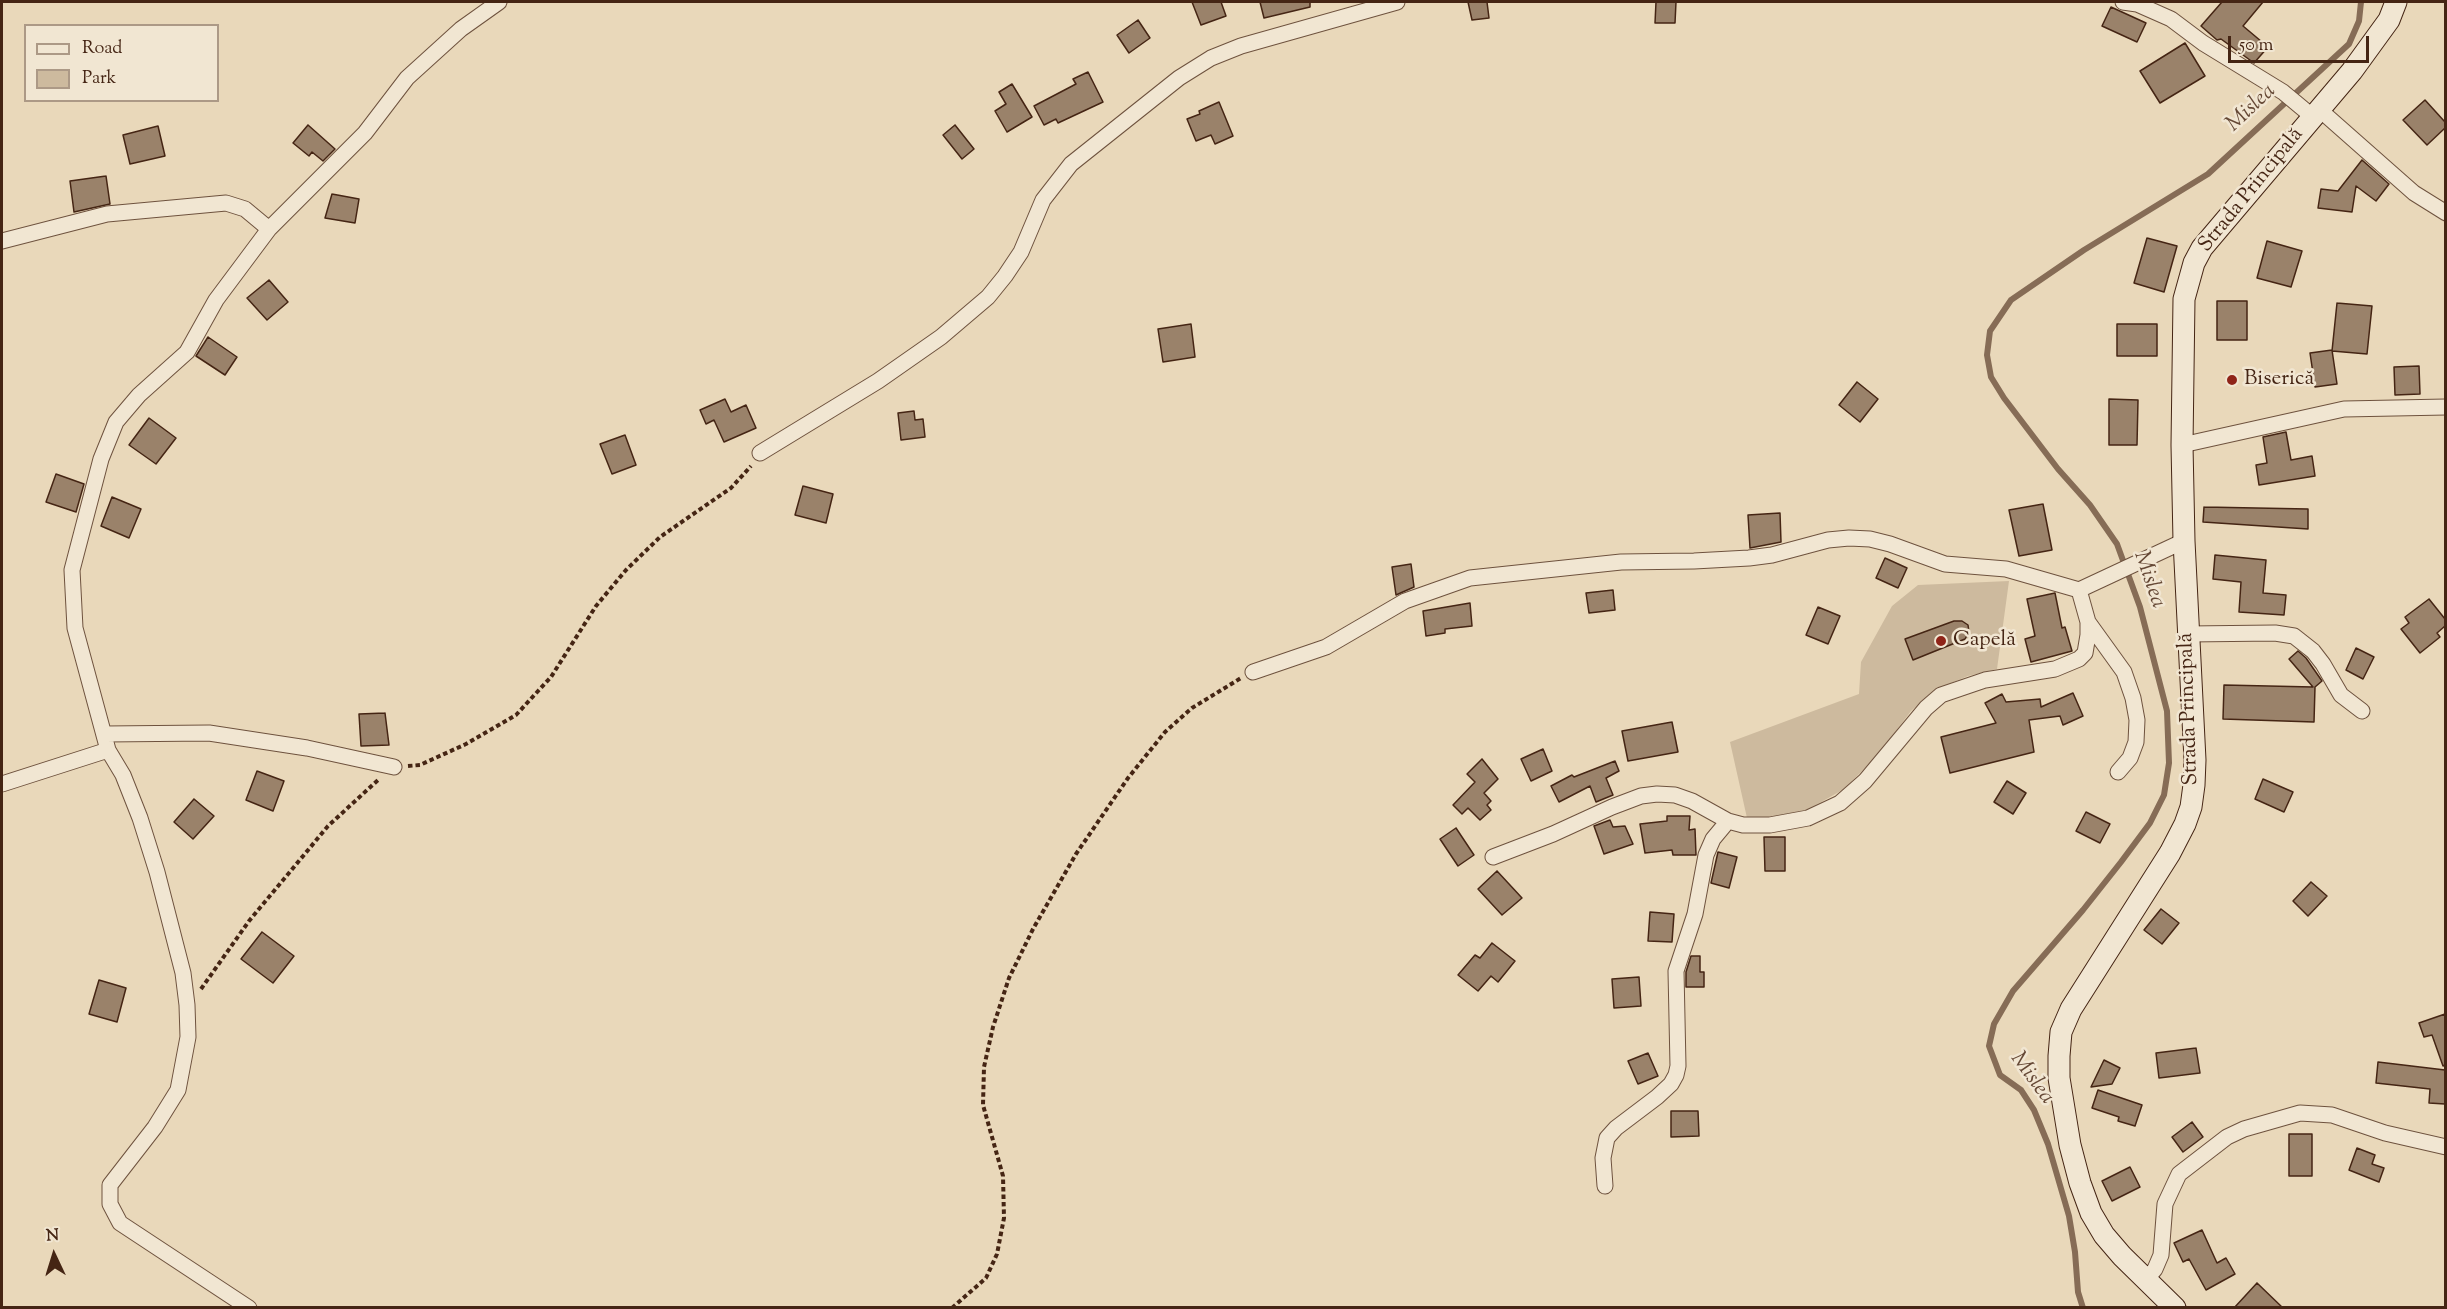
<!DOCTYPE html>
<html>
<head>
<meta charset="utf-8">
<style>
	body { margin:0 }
	#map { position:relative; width:2447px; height:1309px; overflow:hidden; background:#e9d8ba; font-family:"Sorts Mill Goudy",serif }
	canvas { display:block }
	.frame { position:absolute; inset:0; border:3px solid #452514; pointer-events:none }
	.legend { position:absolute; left:24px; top:24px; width:195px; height:78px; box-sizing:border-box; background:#f1e6d2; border:2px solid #ac9986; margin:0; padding:8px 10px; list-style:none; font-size:18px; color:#452514 }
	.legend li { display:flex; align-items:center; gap:12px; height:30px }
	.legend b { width:30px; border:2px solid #ac9986 }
	.north { position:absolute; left:24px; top:1225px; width:60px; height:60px; -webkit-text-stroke:4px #f1e6d2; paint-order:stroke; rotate:356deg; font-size:16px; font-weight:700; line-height:24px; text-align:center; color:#452514 }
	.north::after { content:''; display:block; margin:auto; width:21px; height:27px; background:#452514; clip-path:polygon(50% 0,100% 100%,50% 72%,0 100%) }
	.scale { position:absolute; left:2228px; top:36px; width:141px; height:27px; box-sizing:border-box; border:3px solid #452514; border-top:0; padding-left:8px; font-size:18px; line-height:21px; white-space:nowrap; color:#452514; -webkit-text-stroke:4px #f1e6d2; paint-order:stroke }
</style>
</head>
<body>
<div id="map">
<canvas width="2447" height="1309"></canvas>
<div class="frame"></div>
<ul class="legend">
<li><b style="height:8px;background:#f1e6d2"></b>Road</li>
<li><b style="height:16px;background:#cdba9e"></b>Park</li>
</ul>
<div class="north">N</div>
<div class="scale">50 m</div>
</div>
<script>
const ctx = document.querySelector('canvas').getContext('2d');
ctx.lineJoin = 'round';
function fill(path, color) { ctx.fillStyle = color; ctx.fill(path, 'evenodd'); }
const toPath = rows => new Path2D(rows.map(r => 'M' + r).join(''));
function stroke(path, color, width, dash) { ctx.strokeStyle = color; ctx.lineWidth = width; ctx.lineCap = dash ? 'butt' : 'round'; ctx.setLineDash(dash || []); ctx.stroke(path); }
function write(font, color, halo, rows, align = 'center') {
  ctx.font = font + ' "Sorts Mill Goudy",serif'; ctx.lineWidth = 5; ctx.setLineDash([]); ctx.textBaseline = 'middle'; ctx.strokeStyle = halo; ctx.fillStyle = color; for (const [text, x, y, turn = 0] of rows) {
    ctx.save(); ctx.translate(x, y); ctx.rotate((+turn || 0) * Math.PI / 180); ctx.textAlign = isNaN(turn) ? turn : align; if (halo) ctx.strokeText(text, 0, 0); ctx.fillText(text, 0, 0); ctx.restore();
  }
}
fill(toPath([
	[2009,581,1997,669,1968,676,1934,690,1911,711,1878,755,1844,789,1809,809,1773,817,1747,818,1730,742,1859,694,1861,662,1892,606,1918,585]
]), '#cdba9e');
stroke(toPath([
	[2083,1308,2078,1292,2075,1252,2069,1216,2048,1144,2034,1110,2021,1090,2000,1075,1989,1046,1994,1024,2013,991,2083,910,2121,862,2150,823,2164,795,2169,763,2167,711,2140,607,2117,544,2090,505,2058,469,2004,398,1991,377,1987,355,1990,331,2011,300,2084,250,2208,174,2349,44,2359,21,2361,2]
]), '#866c56', 6);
const building = toPath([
	[1192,2,1221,2,1226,16,1201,25,1192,2],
	[1260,2,1310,2,1310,7,1264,18,1260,2],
	[1468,2,1487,2,1489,18,1472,20,1468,2],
	[1656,2,1676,2,1675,23,1655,23,1656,2],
	[2222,2,2263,2,2243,26,2268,47,2254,63,2221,39,2217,40,2201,26,2222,2],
	[2111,7,2146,23,2137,42,2102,26,2111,7],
	[1138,20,1150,38,1129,53,1117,35,1138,20],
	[2185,43,2205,76,2160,103,2140,71,2185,43],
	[1088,72,1103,102,1058,123,1056,119,1044,125,1034,106,1076,84,1073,79,1088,72],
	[1012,84,1032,117,1007,132,995,111,1006,104,999,92,1012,84],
	[2425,100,2445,122,2445,128,2427,145,2403,120,2425,100],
	[1219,102,1233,136,1215,144,1211,135,1196,141,1187,119,1200,114,1199,111,1219,102],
	[308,125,335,149,323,161,312,152,309,156,293,143,308,125],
	[955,125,974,149,962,159,943,135,955,125],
	[158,126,165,156,130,164,123,135,158,126],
	[2362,160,2389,184,2376,201,2356,186,2352,212,2318,208,2321,189,2338,191,2362,160],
	[106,176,110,204,74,212,70,181,106,176],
	[332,194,359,199,355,223,325,218,332,194],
	[2147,238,2177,246,2164,292,2134,283,2147,238],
	[2267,241,2302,251,2291,287,2257,278,2267,241],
	[269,280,288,302,267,320,247,298,269,280],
	[2217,301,2247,301,2247,340,2217,340,2217,301],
	[2337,303,2372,306,2367,354,2332,351,2337,303],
	[1191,324,1195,357,1163,362,1158,329,1191,324],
	[2117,324,2157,324,2157,356,2117,356,2117,324],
	[208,337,237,357,225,375,196,356,208,337],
	[2332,350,2337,384,2315,387,2310,353,2332,350],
	[2419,366,2420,394,2395,395,2394,367,2419,366],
	[1857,382,1878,399,1860,422,1839,405,1857,382],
	[725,399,731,412,746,405,756,428,724,442,714,420,706,424,700,410,725,399],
	[2109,399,2138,400,2137,445,2109,445,2109,399],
	[914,411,915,420,923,419,925,437,901,440,898,413,914,411],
	[149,418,176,438,156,464,129,445,149,418],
	[2286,432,2291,460,2312,456,2315,476,2259,485,2256,465,2267,463,2263,437,2286,432],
	[625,435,636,465,612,474,600,444,625,435],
	[56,474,84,484,76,512,46,502,56,474],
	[803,486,833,494,826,523,795,515,803,486],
	[112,497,141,509,129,538,101,526,112,497],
	[2043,504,2052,550,2019,556,2009,510,2043,504],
	[2204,507,2308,509,2308,529,2203,522,2204,507],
	[1780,513,1781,542,1750,548,1748,515,1780,513],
	[2215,555,2266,560,2263,593,2286,595,2284,615,2239,612,2241,582,2213,579,2215,555],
	[1885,558,1907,568,1898,588,1876,578,1885,558],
	[1411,564,1414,587,1396,595,1392,567,1411,564],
	[1613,590,1615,610,1589,613,1586,593,1613,590],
	[2055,593,2062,628,2065,627,2072,651,2031,662,2025,639,2035,636,2027,599,2055,593],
	[2429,599,2445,619,2445,626,2437,633,2440,637,2420,653,2401,629,2409,623,2405,617,2429,599],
	[1470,603,1472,626,1445,629,1445,633,1426,636,1423,611,1470,603],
	[1818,607,1840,616,1828,644,1806,635,1818,607],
	[1954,621,1962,621,1968,625,1969,632,1965,639,1913,660,1905,639,1954,621],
	[2356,648,2374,657,2363,679,2346,670,2356,648],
	[2298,651,2306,658,2322,681,2315,687,2314,722,2223,719,2224,685,2313,687,2289,659,2298,651],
	[2073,693,2083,716,2063,725,2060,716,2029,720,2034,752,1950,773,1941,737,1996,723,1985,703,2002,694,2006,702,2040,699,2041,707,2073,693],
	[385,713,389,745,361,746,359,714,385,713],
	[1672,722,1678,752,1628,761,1622,731,1672,722],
	[1543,749,1552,771,1531,781,1521,759,1543,749],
	[1482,759,1498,779,1484,793,1491,801,1487,805,1491,810,1480,820,1468,808,1462,814,1453,805,1475,782,1467,774,1482,759],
	[1615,761,1619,771,1606,778,1613,795,1596,802,1590,786,1559,802,1551,786,1572,775,1574,777,1615,761],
	[257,771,284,781,273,811,246,800,257,771],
	[2263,779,2293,792,2284,812,2255,799,2263,779],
	[2007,781,2026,793,2013,814,1994,802,2007,781],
	[194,799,214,816,193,839,174,822,194,799],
	[2086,812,2110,824,2100,843,2076,831,2086,812],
	[1667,816,1690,816,1689,830,1695,829,1696,855,1673,855,1672,850,1645,853,1640,824,1667,821,1667,816],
	[1610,820,1613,827,1625,826,1633,844,1604,854,1594,826,1610,820],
	[1456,828,1474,855,1458,866,1440,839,1456,828],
	[1764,837,1785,837,1785,871,1765,871,1764,837],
	[1718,852,1737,857,1729,888,1711,883,1718,852],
	[1497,871,1522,898,1502,915,1478,889,1497,871],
	[2311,882,2327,896,2308,916,2293,901,2311,882],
	[2161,909,2179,923,2162,944,2144,930,2161,909],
	[1650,912,1674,914,1672,942,1648,941,1650,912],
	[262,932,294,956,273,983,241,959,262,932],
	[1492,943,1515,961,1498,982,1491,976,1478,991,1458,975,1475,955,1480,958,1492,943],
	[1691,956,1700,956,1700,972,1704,972,1704,987,1686,987,1686,972,1691,956],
	[1639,977,1641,1006,1614,1008,1612,979,1639,977],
	[99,980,126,988,117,1022,89,1014,99,980],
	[2445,1014,2445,1065,2443,1066,2432,1035,2424,1037,2419,1023,2445,1014],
	[2196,1048,2200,1073,2159,1078,2156,1053,2196,1048],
	[1648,1053,1658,1076,1638,1084,1628,1061,1648,1053],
	[2104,1060,2120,1068,2112,1084,2091,1087,2104,1060],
	[2378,1062,2445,1070,2445,1104,2429,1103,2430,1089,2376,1083,2378,1062],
	[2098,1090,2142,1105,2135,1126,2118,1121,2119,1117,2092,1108,2098,1090],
	[1671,1111,1698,1111,1699,1136,1671,1137,1671,1111],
	[2192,1122,2203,1137,2183,1152,2172,1137,2192,1122],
	[2289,1134,2312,1134,2312,1176,2289,1176,2289,1134],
	[2357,1148,2375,1155,2372,1164,2384,1168,2379,1182,2349,1170,2357,1148],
	[2130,1167,2140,1187,2112,1201,2102,1181,2130,1167],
	[2202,1230,2217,1263,2226,1258,2235,1274,2206,1290,2189,1259,2183,1262,2174,1243,2202,1230],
	[2257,1283,2283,1308,2234,1308,2257,1283]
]);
fill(building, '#9a826a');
stroke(building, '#452514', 1.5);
const street = toPath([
	[2123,2,2137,4,2171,19,2203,43,2283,92,2313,117],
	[2320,110,2414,193,2446,213],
	[2,241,107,214,226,203,245,209,269,229],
	[2182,445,2344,409,2446,407],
	[760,453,878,381,941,337,988,297,1005,276,1021,252,1043,200,1071,164,1179,78,1211,58,1241,46,1397,2],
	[2088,622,2124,672,2133,698,2137,720,2136,742,2130,758,2118,772],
	[2188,634,2275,633,2294,636,2313,651,2323,664,2341,695,2362,711],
	[1253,672,1326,647,1405,601,1470,578,1621,562,1694,561,1749,558,1772,555,1828,540,1849,538,1870,539,1890,544,1945,564,2006,569,2079,590,2184,541],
	[105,734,209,733,307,748,394,767],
	[2,784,108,750],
	[1493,857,1553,834,1612,807,1641,796,1657,794,1675,795,1692,801,1728,821,1743,825,1770,825,1808,818,1840,803,1865,781,1926,708,1941,695,1985,680,2055,669,2079,659,2085,653,2088,635,2088,622,2079,590],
	[1605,1186,1603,1158,1607,1138,1616,1128,1657,1097,1671,1084,1676,1075,1678,1066,1676,971,1695,914,1706,855,1713,839,1728,821],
	[2146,1280,2155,1269,2161,1255,2165,1204,2179,1174,2227,1137,2244,1129,2300,1113,2332,1115,2385,1133,2446,1147],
	[249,1308,120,1223,110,1204,110,1185,155,1127,178,1090,188,1037,187,1005,183,973,157,872,140,818,123,775,108,750,75,628,72,570,101,459,116,422,139,395,187,352,216,300,269,229,365,133,407,78,461,29,499,2]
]);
const secondary = toPath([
	[2175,1308,2122,1256,2104,1235,2091,1213,2080,1183,2070,1145,2059,1078,2059,1056,2061,1032,2071,1009,2170,853,2185,824,2191,807,2194,785,2195,760,2184,541,2182,445,2184,299,2194,263,2202,248,2352,71,2389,20,2396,2]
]);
stroke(street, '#6e523e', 17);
stroke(secondary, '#452514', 23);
stroke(toPath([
	[408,766,420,765,466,744,516,715,551,677,596,606,626,570,660,537,731,488,751,466],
	[201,989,249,921,328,826,378,780],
	[952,1308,986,1278,997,1254,1004,1218,1003,1176,983,1105,984,1067,993,1027,1009,978,1033,929,1076,854,1128,778,1165,732,1192,708,1241,678]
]), '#452514', 4, [4.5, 3]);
stroke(street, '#f1e6d2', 15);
stroke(secondary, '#f1e6d2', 21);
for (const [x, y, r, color] of [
	[2232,380,6,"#8f2418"],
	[1941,641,6,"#8f2418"]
]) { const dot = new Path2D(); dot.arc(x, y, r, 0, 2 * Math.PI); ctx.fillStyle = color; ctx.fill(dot); stroke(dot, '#f1e6d2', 2); }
write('21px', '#452514', '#f1e6d2', [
	["Strada Principală",2252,191,-51],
	["Strada Principală",2190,709,-92]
]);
write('21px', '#452514', '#f1e6d2', [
	["Biserică",2244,380],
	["Capelă",1953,641]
], 'left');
write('italic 22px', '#654835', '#f1e6d2', [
	["Mislea",2252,109,-43],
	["Mislea",2148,580,71],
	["Mislea",2031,1079,54]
]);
</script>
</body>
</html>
